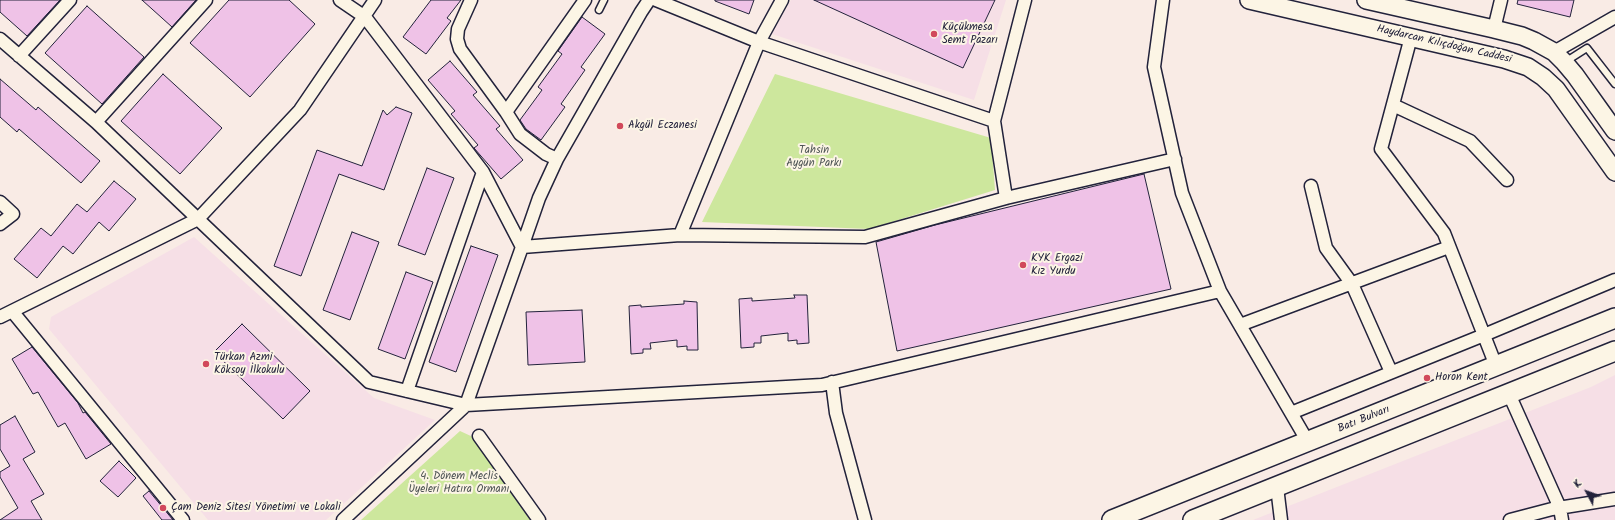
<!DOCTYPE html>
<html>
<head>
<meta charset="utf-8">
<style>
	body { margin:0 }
	#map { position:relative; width:1615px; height:520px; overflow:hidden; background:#f9ebe5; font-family:Kalam,sans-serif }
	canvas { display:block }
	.north { position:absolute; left:1567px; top:472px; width:40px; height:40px; -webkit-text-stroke:3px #fcf5e5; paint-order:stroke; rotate:311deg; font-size:11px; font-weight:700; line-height:16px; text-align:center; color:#22223b }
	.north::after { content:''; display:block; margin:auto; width:14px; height:18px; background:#22223b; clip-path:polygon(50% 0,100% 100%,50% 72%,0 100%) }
</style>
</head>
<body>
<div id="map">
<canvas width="1615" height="520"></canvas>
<div class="north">K</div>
</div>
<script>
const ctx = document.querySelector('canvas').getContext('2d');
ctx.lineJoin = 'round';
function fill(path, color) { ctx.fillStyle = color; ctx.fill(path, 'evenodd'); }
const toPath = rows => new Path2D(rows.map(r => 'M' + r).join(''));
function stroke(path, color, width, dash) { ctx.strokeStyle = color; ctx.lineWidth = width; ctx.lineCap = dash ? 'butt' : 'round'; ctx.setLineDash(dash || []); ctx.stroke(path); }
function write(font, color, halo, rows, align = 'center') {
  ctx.font = font + ' Kalam,sans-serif'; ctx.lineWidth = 4; ctx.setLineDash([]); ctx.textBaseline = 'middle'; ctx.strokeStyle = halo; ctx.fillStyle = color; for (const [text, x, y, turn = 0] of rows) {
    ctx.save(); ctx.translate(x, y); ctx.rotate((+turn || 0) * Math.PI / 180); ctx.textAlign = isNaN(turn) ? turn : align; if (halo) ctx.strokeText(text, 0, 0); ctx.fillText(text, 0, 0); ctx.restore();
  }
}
fill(toPath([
	[791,0,1006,0,974,100,772,34],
	[194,237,374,398,435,420,326,520,208,520,49,329,51,317],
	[1615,375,1615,520,1253,520,1591,387]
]), '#f6dfe6');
fill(toPath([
	[775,74,991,138,995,190,869,229,702,222],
	[460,431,473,437,530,520,361,520]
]), '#cde79d');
const building = toPath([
	[0,0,60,0,27,36,0,12,0,0],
	[142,0,196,0,172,27,142,0],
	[229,0,289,0,315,24,250,97,190,43,229,0],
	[431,0,461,0,447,18,451,21,426,54,403,37,431,0],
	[715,0,754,0,749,14,715,1,715,0],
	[814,0,995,0,963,68,814,0],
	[1518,0,1574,0,1570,17,1517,4,1518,0],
	[87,6,144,57,102,104,45,53,87,6],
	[582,17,605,34,581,67,585,70,561,104,565,107,541,140,526,129,520,120,542,90,538,87,562,54,558,51,582,17],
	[450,61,477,92,473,95,500,126,496,129,523,160,501,179,474,148,478,145,451,114,455,111,428,80,450,61],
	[163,74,222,128,180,174,121,121,163,74],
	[0,79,36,110,38,107,100,161,81,183,19,129,17,132,0,117,0,79],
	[396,107,412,113,384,190,339,174,301,276,274,266,317,150,362,166,383,110,387,115,396,107],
	[427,168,454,178,425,255,398,245,427,168],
	[1144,174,1171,289,897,351,876,242,935,225,1144,174],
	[114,181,136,199,109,231,99,222,73,254,63,246,37,278,14,259,41,228,51,236,77,204,87,212,114,181],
	[352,232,379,242,350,320,323,310,352,232],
	[471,246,498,255,456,372,429,362,471,246],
	[406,272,433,282,405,359,378,349,406,272],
	[794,295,807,295,809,343,797,344,797,340,788,341,788,333,761,336,761,343,754,343,754,347,741,348,739,299,752,298,752,301,795,298,794,295],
	[684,301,697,302,698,350,687,350,687,346,677,347,677,340,650,343,651,349,643,349,643,353,631,354,629,306,641,305,641,307,684,304,684,301],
	[582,310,585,362,528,365,526,312,582,310],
	[242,324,310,391,283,419,214,352,242,324],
	[32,347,78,403,83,413,85,412,111,444,86,459,65,423,58,427,38,392,33,394,12,359,32,347],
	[15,416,35,452,23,459,44,494,31,501,42,520,0,520,18,508,0,477,0,472,10,466,0,449,0,425,15,416],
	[119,461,136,478,118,497,100,481,119,461],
	[149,491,173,520,162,520,143,496,149,491]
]);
fill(building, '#efc2e7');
stroke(building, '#22223b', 1);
const service = toPath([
	[599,10,604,0],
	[1565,62,1587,48,1615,84]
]);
const minor = toPath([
	[340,0,365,17,483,172,522,247,680,235,865,237,1006,198,1175,159],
	[471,0,458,29,457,39,460,49,506,112],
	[656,0,759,42,994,121],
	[1163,0,1154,67,1182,193,1220,291],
	[1494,29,1501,0],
	[1411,37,1381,149,1444,233,1496,366],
	[0,39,96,122,369,382,466,405,822,385,1220,291,1308,442],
	[1554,52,1615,17],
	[19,56,70,0],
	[1393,105,1470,141,1507,180],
	[96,122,206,0],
	[557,159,546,154,520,134,506,112,585,0],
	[1311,186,1326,248,1352,284,1391,372],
	[1006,198,994,121,1025,0],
	[0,202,13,214,0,224],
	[680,235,759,42,782,0],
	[12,311,183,520],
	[0,317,198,219,300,110,375,0],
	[1240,325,1449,247],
	[832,382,836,413,865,520],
	[407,391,483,172],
	[1509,394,1560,508,1562,520],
	[1291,413,1484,335,1615,280],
	[479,436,539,520],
	[1277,487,1281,520],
	[343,520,466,405,522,247,539,198,557,159,641,12,649,0],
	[1510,520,1552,509,1615,499]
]);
const secondary = toPath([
	[1249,0,1504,59,1528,67,1543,77,1556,89,1615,172],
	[1366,0,1494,29,1522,36,1534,41,1554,52,1564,62,1575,75,1615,131]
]);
const primary = toPath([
	[1112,520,1615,318],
	[1193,520,1615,351]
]);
stroke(service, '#22223b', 9);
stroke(minor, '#22223b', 15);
stroke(secondary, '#22223b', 20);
stroke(primary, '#22223b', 22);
stroke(service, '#fcf5e5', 6);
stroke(minor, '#fcf5e5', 12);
stroke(secondary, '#fcf5e5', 17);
stroke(primary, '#fcf5e5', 19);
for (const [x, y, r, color] of [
	[934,34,4,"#d1495b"],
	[620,126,4,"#d1495b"],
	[1023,265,4,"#d1495b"],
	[206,364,4,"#d1495b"],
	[1427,378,4,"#d1495b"],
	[163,508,4,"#d1495b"]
]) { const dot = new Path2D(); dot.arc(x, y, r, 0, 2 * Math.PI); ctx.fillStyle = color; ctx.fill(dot); stroke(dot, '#fcf5e5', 1.5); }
write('11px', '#22223b', '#fcf5e5', [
	["Küçükmesa",942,28],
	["Semt Pazarı",942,41],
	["Akgül Eczanesi",628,126],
	["KYK Ergazi",1031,259],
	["Kız Yurdu",1031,272],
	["Türkan Azmi",214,358],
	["Köksoy İlkokulu",214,371],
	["Horon Kent",1435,378],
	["Çam Deniz Sitesi Yönetimi ve Lokali",171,508]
], 'left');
write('11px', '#22223b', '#fcf5e5', [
	["Haydarcan Kılıçdoğan Caddesi",1444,45,13],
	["Batı Bulvarı",1364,420,-22]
]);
write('11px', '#4d5354', '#fcf5e5', [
	["Tahsin",814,151],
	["Aygün Parkı",814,164],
	["4. Dönem Meclis",459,477],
	["Üyeleri Hatıra Ormanı",459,490]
]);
</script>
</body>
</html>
